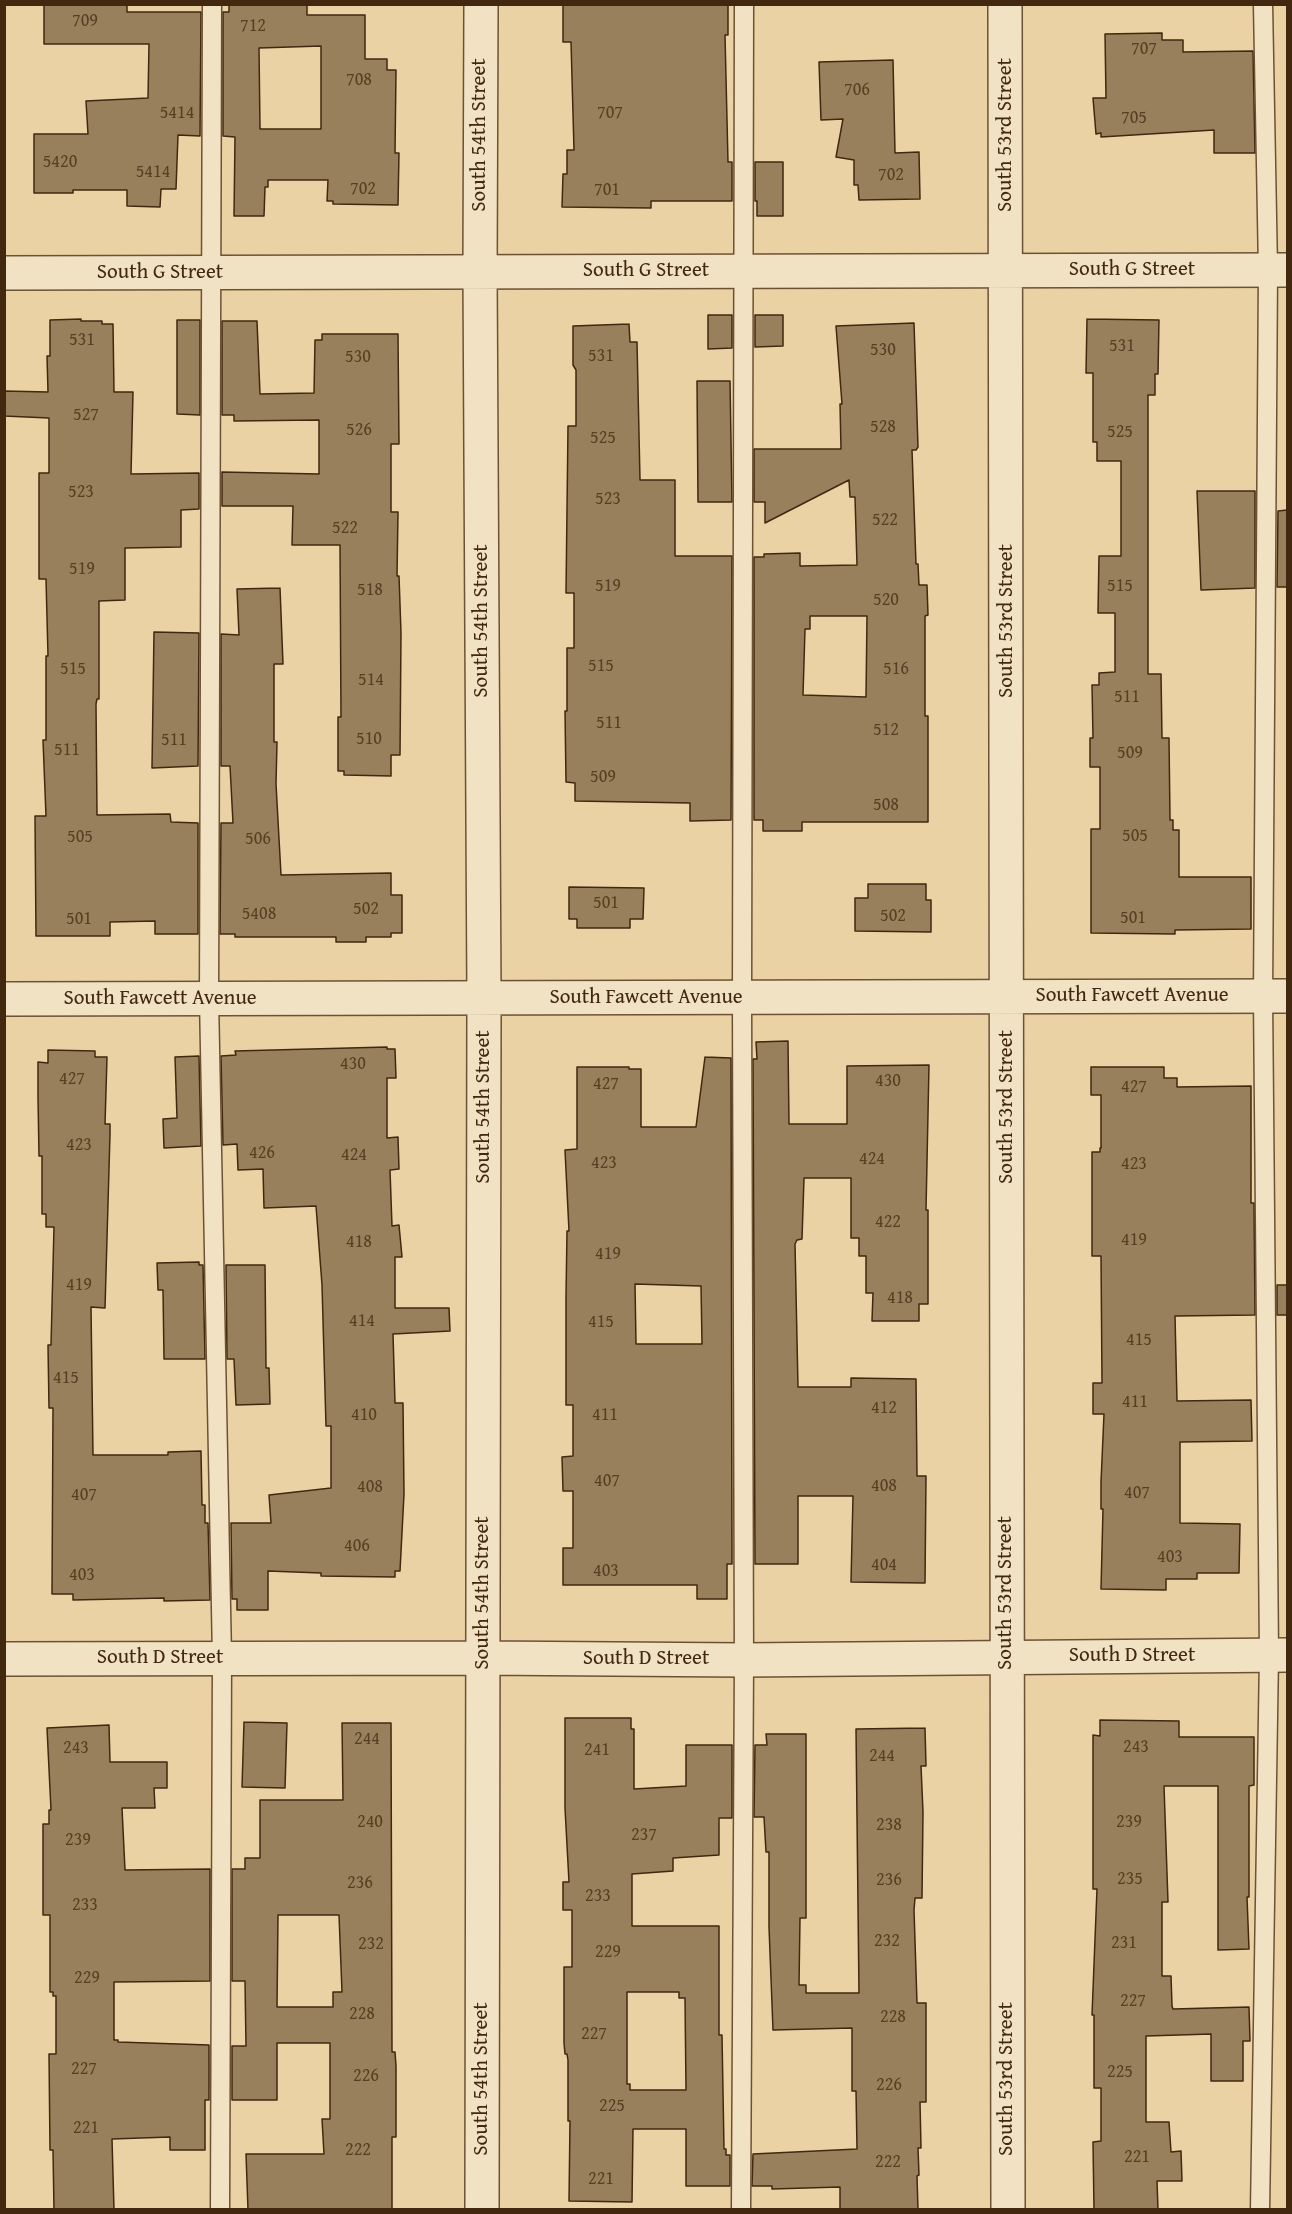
<!DOCTYPE html>
<html>
<head>
<meta charset="utf-8">
<style>
	body { margin:0 }
	#map { position:relative; width:1292px; height:2214px; overflow:hidden; background:#ead2a4; font-family:"Gentium Book Plus",serif }
	canvas { display:block }
	.frame { position:absolute; inset:0; border:6px solid #42280f; pointer-events:none }
</style>
</head>
<body>
<div id="map">
<canvas width="1292" height="2214"></canvas>
<div class="frame"></div>
</div>
<script>
const ctx = document.querySelector('canvas').getContext('2d');
ctx.lineJoin = 'round';
function fill(path, color) { ctx.fillStyle = color; ctx.fill(path, 'evenodd'); }
const toPath = rows => new Path2D(rows.map(r => 'M' + r).join(''));
function stroke(path, color, width, dash) { ctx.strokeStyle = color; ctx.lineWidth = width; ctx.lineCap = dash ? 'butt' : 'round'; ctx.setLineDash(dash || []); ctx.stroke(path); }
function write(font, color, halo, rows, align = 'center') {
  ctx.font = font + ' "Gentium Book Plus",serif'; ctx.lineWidth = 5; ctx.setLineDash([]); ctx.textBaseline = 'middle'; ctx.strokeStyle = halo; ctx.fillStyle = color; for (const [text, x, y, turn = 0] of rows) {
    ctx.save(); ctx.translate(x, y); ctx.rotate((+turn || 0) * Math.PI / 180); ctx.textAlign = isNaN(turn) ? turn : align; if (halo) ctx.strokeText(text, 0, 0); ctx.fillText(text, 0, 0); ctx.restore();
  }
}
const building = toPath([
	[44,4,127,4,127,12,201,12,200,136,178,135,176,189,161,189,160,207,127,206,127,190,73,190,73,193,34,193,34,134,88,134,86,101,148,98,149,44,44,44,44,4],
	[229,4,307,4,307,15,365,15,365,59,387,59,387,70,396,70,395,153,399,153,398,205,333,204,333,201,327,201,328,180,268,180,268,187,265,187,264,216,234,216,235,137,223,136,223,12,229,12,229,4],
	[321,46,321,129,260,129,259,48,321,46],
	[563,4,728,4,728,35,725,35,728,162,732,162,732,201,651,201,651,208,562,207,563,174,567,174,567,150,574,150,571,42,563,42,563,4],
	[1162,33,1162,40,1183,40,1183,52,1253,51,1255,153,1214,153,1214,130,1101,137,1101,133,1096,134,1093,98,1106,98,1105,34,1162,33],
	[893,60,895,153,919,152,920,199,859,200,858,185,854,185,854,160,836,157,843,119,821,120,819,62,893,60],
	[755,162,783,162,783,216,757,216,757,201,755,201,755,162],
	[708,315,732,315,732,348,708,349,708,315],
	[755,315,783,315,783,346,755,347,755,315],
	[81,319,81,321,102,321,102,324,113,324,114,392,133,392,131,474,199,473,199,509,181,510,181,547,125,548,125,600,99,601,99,699,97,699,96,704,97,815,170,814,171,822,198,823,198,934,155,934,155,921,110,922,110,936,36,936,35,816,46,816,43,740,46,740,46,656,48,656,46,579,39,579,39,473,49,473,49,418,4,416,4,391,48,392,47,356,50,356,50,320,81,319],
	[1087,319,1159,320,1158,374,1155,374,1155,395,1148,395,1148,674,1161,674,1162,738,1169,738,1170,820,1173,820,1173,830,1179,830,1179,877,1251,877,1251,929,1175,930,1175,934,1091,933,1091,829,1100,829,1100,767,1090,767,1090,738,1093,738,1092,685,1099,685,1099,673,1115,672,1115,613,1098,613,1099,556,1121,556,1121,461,1097,461,1097,442,1093,442,1093,373,1086,373,1087,319],
	[177,320,200,320,200,415,177,414,177,320],
	[222,321,257,321,260,394,314,393,315,340,322,340,322,334,398,334,399,444,391,444,391,512,398,512,397,576,399,576,401,633,400,755,391,755,391,776,344,775,344,771,338,771,338,717,341,717,340,545,292,545,293,506,222,506,222,472,319,474,319,420,234,421,234,415,222,415,222,321],
	[914,323,918,447,916,450,912,450,916,564,918,564,919,585,927,585,928,615,925,616,925,716,928,716,928,822,802,822,802,831,763,831,763,820,754,820,754,557,764,557,764,554,800,553,800,566,857,565,855,497,850,497,849,480,765,523,765,502,754,502,754,449,841,449,840,404,842,404,836,326,914,323],
	[810,616,867,616,866,697,803,695,805,629,810,629,810,616],
	[629,324,630,342,637,342,640,480,675,480,675,556,732,556,731,820,690,821,690,803,575,801,575,783,566,782,565,711,567,711,567,648,574,648,574,593,566,593,568,426,576,426,576,370,573,365,573,326,629,324],
	[697,381,730,381,732,502,698,502,697,381],
	[1197,491,1255,491,1255,588,1201,590,1197,491],
	[1287,510,1287,587,1277,587,1278,511,1287,510],
	[280,588,283,664,274,664,274,742,277,742,276,784,281,875,391,873,391,895,402,895,402,933,391,933,391,937,366,937,366,942,336,942,336,937,235,937,235,934,220,934,221,823,233,823,230,766,221,766,221,634,239,635,237,589,280,588],
	[154,632,199,633,198,766,152,768,154,632],
	[868,884,926,884,926,900,931,900,931,932,855,931,855,898,868,898,868,884],
	[569,887,644,888,643,919,630,919,630,928,577,928,577,919,569,919,569,887],
	[788,1041,789,1124,847,1124,847,1066,929,1065,926,1210,928,1210,928,1304,919,1304,919,1321,872,1321,873,1293,866,1293,866,1256,859,1256,859,1238,851,1238,851,1178,804,1178,802,1239,797,1240,795,1244,798,1387,851,1387,851,1378,916,1379,917,1476,926,1476,925,1583,851,1582,853,1496,798,1496,798,1564,755,1564,753,1059,757,1059,756,1042,788,1041],
	[387,1047,387,1049,395,1049,396,1078,387,1078,387,1138,398,1137,399,1169,390,1170,392,1226,399,1225,402,1257,395,1257,395,1308,449,1308,450,1331,393,1334,395,1403,403,1403,404,1494,400,1571,395,1571,395,1577,321,1576,321,1573,268,1571,268,1610,237,1610,237,1599,232,1599,231,1523,271,1523,269,1495,331,1488,331,1426,326,1426,322,1285,316,1206,264,1208,263,1169,238,1170,237,1144,223,1145,221,1056,236,1055,235,1051,387,1047],
	[48,1050,95,1051,95,1057,107,1057,105,1124,110,1124,110,1134,105,1308,91,1307,93,1455,168,1455,168,1452,201,1451,202,1505,205,1505,205,1523,208,1523,210,1600,164,1601,164,1598,73,1600,73,1594,52,1594,53,1408,49,1408,48,1345,51,1345,54,1227,46,1227,46,1214,42,1214,42,1156,39,1156,38,1096,38,1062,48,1063,48,1050],
	[199,1056,201,1146,164,1148,163,1119,177,1118,175,1057,199,1056],
	[705,1057,731,1058,732,1564,727,1564,727,1599,697,1599,697,1585,563,1585,563,1548,573,1548,573,1491,563,1491,562,1457,573,1456,573,1405,566,1405,566,1297,567,1231,569,1231,565,1150,577,1149,577,1067,629,1067,629,1069,641,1069,641,1127,696,1127,705,1057],
	[635,1284,701,1286,702,1344,636,1344,635,1284],
	[1091,1067,1164,1067,1164,1078,1177,1078,1177,1087,1251,1086,1251,1203,1254,1203,1255,1315,1175,1316,1177,1401,1251,1400,1252,1441,1180,1442,1180,1523,1240,1524,1239,1573,1197,1573,1197,1579,1166,1579,1166,1590,1101,1589,1103,1509,1101,1509,1101,1482,1104,1414,1093,1414,1093,1383,1102,1383,1101,1256,1092,1256,1092,1152,1100,1152,1100,1148,1101,1148,1101,1095,1091,1095,1091,1067],
	[199,1262,199,1265,203,1265,205,1359,164,1359,163,1290,158,1290,157,1263,199,1262],
	[226,1265,265,1265,266,1368,269,1368,270,1404,236,1405,234,1359,227,1359,226,1265],
	[1277,1285,1287,1285,1287,1315,1277,1315,1277,1285],
	[565,1718,631,1718,631,1729,634,1729,634,1789,686,1786,686,1745,732,1745,732,1818,719,1818,719,1855,673,1858,673,1871,632,1874,632,1926,719,1926,719,2035,722,2035,724,2149,726,2149,726,2155,730,2155,730,2186,686,2186,686,2129,633,2129,632,2202,569,2201,570,2121,568,2121,568,2060,567,2054,565,2054,564,2043,564,1967,572,1967,572,1910,563,1910,563,1882,569,1882,565,1808,565,1718],
	[627,1992,679,1992,679,1998,685,1998,686,2090,630,2090,630,2084,627,2084,627,1992],
	[1100,1720,1179,1721,1179,1737,1254,1737,1254,1785,1249,1786,1249,1897,1247,1897,1249,1949,1218,1950,1218,1786,1164,1786,1168,1902,1162,1902,1162,1976,1171,1976,1172,2006,1173,2009,1249,2007,1250,2041,1243,2041,1243,2081,1211,2081,1211,2034,1146,2036,1146,2122,1169,2122,1171,2152,1181,2151,1182,2181,1157,2181,1158,2210,1094,2210,1093,2142,1101,2141,1101,2088,1094,2088,1094,2015,1092,2015,1097,1889,1093,1889,1093,1735,1100,1736,1100,1720],
	[244,1722,287,1723,285,1788,242,1787,244,1722],
	[342,1723,391,1723,392,2052,395,2052,396,2066,396,2137,392,2137,392,2210,248,2210,246,2154,324,2154,322,2119,330,2119,330,2043,277,2043,277,2100,232,2100,232,2046,246,2046,245,1981,232,1981,232,1869,245,1869,245,1858,260,1858,260,1800,343,1800,342,1723],
	[278,1915,339,1915,342,1992,333,1992,333,2007,277,2007,278,1915],
	[109,1725,110,1762,167,1762,167,1788,154,1788,155,1808,122,1808,125,1870,210,1869,210,1981,114,1982,114,2040,118,2040,118,2042,209,2045,209,2100,205,2100,205,2150,170,2150,170,2137,112,2139,114,2210,54,2210,53,2150,50,2150,49,2054,56,2054,56,1996,53,1996,53,1992,50,1992,50,1915,43,1915,43,1824,49,1824,49,1810,51,1810,47,1728,109,1725],
	[925,1728,926,1766,921,1766,923,1812,922,1898,915,1898,914,1910,917,2003,926,2003,926,2102,920,2102,921,2148,918,2148,919,2175,917,2176,918,2210,840,2210,840,2187,772,2189,772,2186,752,2186,753,2154,857,2149,856,2091,852,2091,852,2028,773,2030,769,1927,769,1852,766,1852,764,1817,754,1817,755,1745,767,1745,766,1734,806,1734,806,1918,800,1918,799,1985,806,1985,806,1993,859,1993,856,1729,925,1728]
]);
fill(building, '#99805c');
stroke(building, '#42280f', 1.5);
const lane = toPath([
	[212,4,209,998,222,1658,220,2210],
	[741,2210,744,1660,742,998,744,4],
	[1260,2210,1269,1655,1263,996,1268,270,1263,4]
]);
const street = toPath([
	[481,4,480,272,484,998,482,2210],
	[1005,4,1008,2210],
	[4,273,1288,270],
	[4,999,1288,996],
	[4,1659,483,1658,744,1660,1288,1655]
]);
stroke(lane, '#6c5234', 21);
stroke(street, '#6c5234', 36);
stroke(lane, '#f1e2c4', 18);
stroke(street, '#f1e2c4', 33);
write('18px', '#583e22', null, [
	["709",85,21],
	["712",253,26],
	["707",1144,49],
	["708",359,80],
	["706",857,90],
	["5414",177,113],
	["707",610,113],
	["705",1134,118],
	["5420",60,162],
	["5414",153,172],
	["702",891,175],
	["702",363,189],
	["701",607,190],
	["531",82,340],
	["531",1122,346],
	["530",883,350],
	["531",601,356],
	["530",358,357],
	["527",86,415],
	["528",883,427],
	["526",359,430],
	["525",1120,432],
	["525",603,438],
	["523",81,492],
	["523",608,499],
	["522",885,520],
	["522",345,528],
	["519",82,569],
	["519",608,586],
	["515",1120,586],
	["518",370,590],
	["520",886,600],
	["515",601,666],
	["515",73,669],
	["516",896,669],
	["514",371,680],
	["511",1127,697],
	["511",609,723],
	["512",886,730],
	["510",369,739],
	["511",174,740],
	["511",67,750],
	["509",1130,753],
	["509",603,777],
	["508",886,805],
	["505",1135,836],
	["505",80,837],
	["506",258,839],
	["501",606,903],
	["502",366,909],
	["5408",259,914],
	["502",893,916],
	["501",1133,918],
	["501",79,919],
	["430",353,1064],
	["427",72,1079],
	["430",888,1081],
	["427",606,1084],
	["427",1134,1087],
	["423",79,1145],
	["426",262,1153],
	["424",354,1155],
	["424",872,1159],
	["423",604,1163],
	["423",1134,1164],
	["422",888,1222],
	["419",1134,1240],
	["418",359,1242],
	["419",608,1254],
	["419",79,1285],
	["418",900,1298],
	["414",362,1321],
	["415",601,1322],
	["415",1139,1340],
	["415",66,1378],
	["411",1135,1402],
	["412",884,1408],
	["410",364,1415],
	["411",605,1415],
	["407",607,1481],
	["408",884,1486],
	["408",370,1487],
	["407",1137,1493],
	["407",84,1495],
	["406",357,1546],
	["403",1170,1557],
	["404",884,1565],
	["403",606,1571],
	["403",82,1575],
	["244",367,1739],
	["243",1136,1747],
	["243",76,1748],
	["241",597,1750],
	["244",882,1756],
	["240",370,1822],
	["239",1129,1822],
	["238",889,1825],
	["237",644,1835],
	["239",78,1840],
	["235",1130,1879],
	["236",889,1880],
	["236",360,1883],
	["233",598,1896],
	["233",85,1905],
	["232",887,1941],
	["231",1124,1943],
	["232",371,1944],
	["229",608,1952],
	["229",87,1978],
	["227",1133,2001],
	["228",362,2014],
	["228",893,2017],
	["227",594,2034],
	["227",84,2069],
	["225",1120,2072],
	["226",366,2076],
	["226",889,2085],
	["225",612,2106],
	["221",86,2128],
	["222",358,2150],
	["221",1137,2157],
	["222",888,2162],
	["221",601,2179]
]);
write('21px', '#42280f', '#f1e2c4', [
	["South 54th Street",480,135,-90],
	["South 53rd Street",1006,135,-90],
	["South G Street",1132,270],
	["South G Street",646,271],
	["South G Street",160,273],
	["South 54th Street",482,621,-90],
	["South 53rd Street",1007,621,-90],
	["South Fawcett Avenue",1132,996],
	["South Fawcett Avenue",646,998],
	["South Fawcett Avenue",160,999],
	["South 54th Street",484,1107,-90],
	["South 53rd Street",1007,1107,-90],
	["South 54th Street",483,1593,-90],
	["South 53rd Street",1006,1593,-90],
	["South D Street",1132,1656],
	["South D Street",160,1658],
	["South D Street",646,1659],
	["South 54th Street",482,2079,-90],
	["South 53rd Street",1007,2079,-90]
]);
</script>
</body>
</html>
